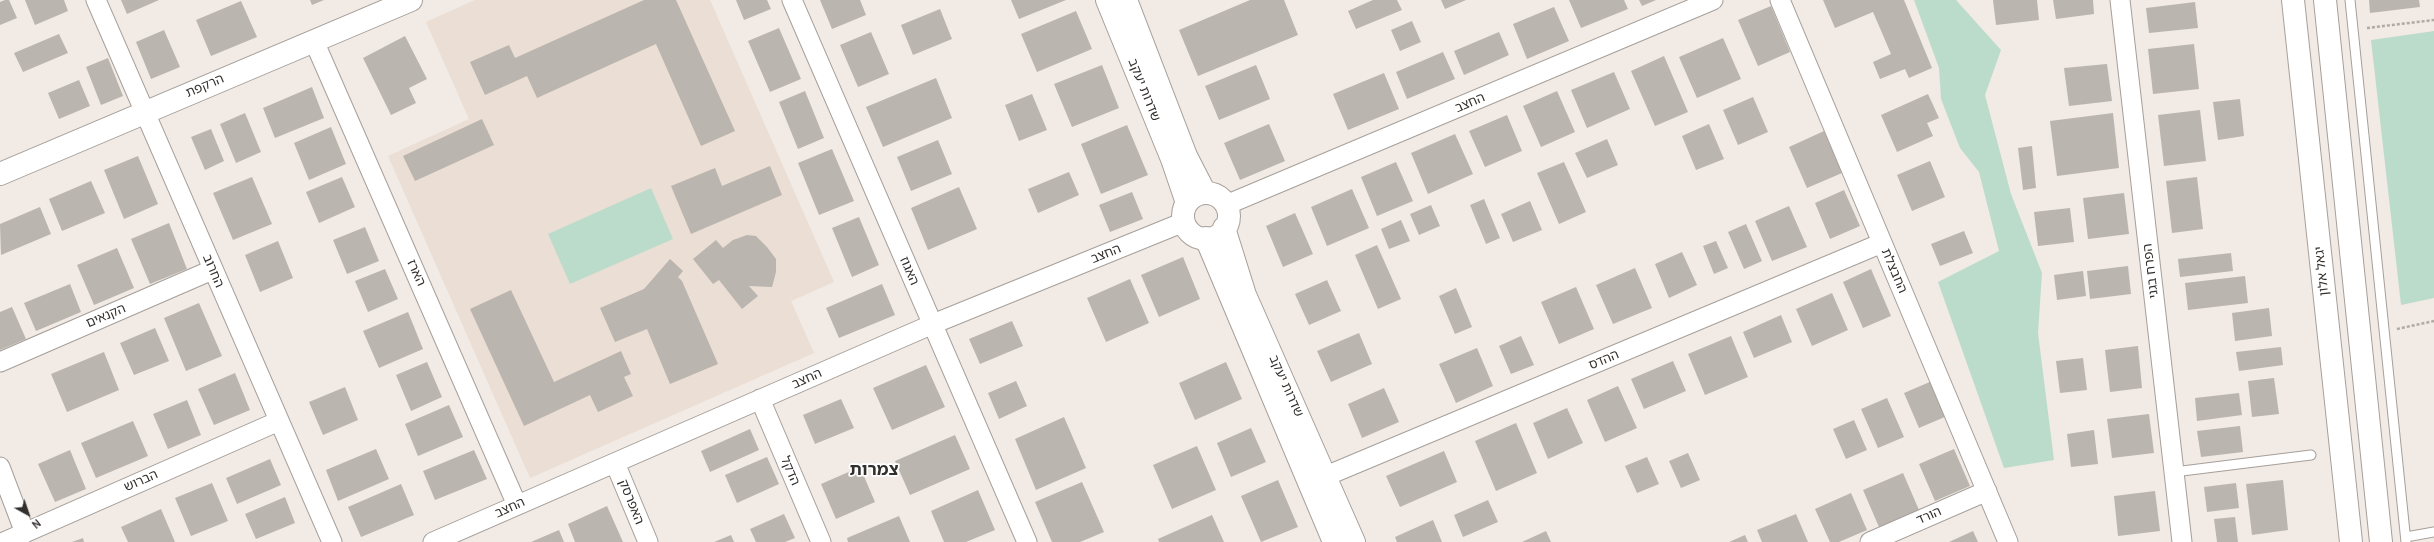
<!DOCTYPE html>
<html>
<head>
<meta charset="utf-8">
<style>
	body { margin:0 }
	#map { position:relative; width:2434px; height:542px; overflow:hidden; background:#f1eae5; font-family:Karla,sans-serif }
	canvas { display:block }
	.north { position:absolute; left:8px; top:494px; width:40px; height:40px; -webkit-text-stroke:3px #fff; paint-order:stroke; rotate:140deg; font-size:11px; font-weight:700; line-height:16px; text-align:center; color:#322f2d }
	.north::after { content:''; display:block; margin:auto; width:14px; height:18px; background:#322f2d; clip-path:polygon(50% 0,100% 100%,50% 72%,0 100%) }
</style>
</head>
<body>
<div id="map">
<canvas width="2434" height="542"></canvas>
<div class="north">N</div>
</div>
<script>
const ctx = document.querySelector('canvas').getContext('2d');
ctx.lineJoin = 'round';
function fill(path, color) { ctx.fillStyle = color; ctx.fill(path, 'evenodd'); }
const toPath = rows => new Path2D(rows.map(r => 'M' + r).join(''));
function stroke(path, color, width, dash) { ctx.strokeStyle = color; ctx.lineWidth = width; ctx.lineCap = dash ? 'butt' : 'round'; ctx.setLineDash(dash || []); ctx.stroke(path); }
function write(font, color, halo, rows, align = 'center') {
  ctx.font = font + ' Karla,"Noto Sans Hebrew",sans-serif'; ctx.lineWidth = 3.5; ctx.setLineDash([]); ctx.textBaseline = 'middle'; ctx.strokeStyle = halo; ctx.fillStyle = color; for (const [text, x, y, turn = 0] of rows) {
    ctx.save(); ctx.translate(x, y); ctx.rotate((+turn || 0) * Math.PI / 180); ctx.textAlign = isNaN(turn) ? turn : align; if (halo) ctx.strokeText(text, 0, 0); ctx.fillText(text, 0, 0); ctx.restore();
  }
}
fill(toPath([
	[475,0,710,0,834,282,791,301,814,353,530,478,388,156,469,119,426,22]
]), '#ebded4');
fill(toPath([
	[1914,0,1956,0,2001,50,1985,95,2011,194,2042,273,2038,333,2054,460,2004,468,1938,282,1999,251,1979,172,1960,148,1941,99,1939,68],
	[2434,31,2434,298,2401,305,2371,40],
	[651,188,673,239,570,284,548,234]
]), '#bcdccb');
fill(toPath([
	[5,0,9,0,17,18,0,25,0,2],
	[25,0,64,0,68,11,35,25],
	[121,0,159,0,127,14],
	[310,0,324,0,312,5],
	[644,0,676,0,735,131,701,146,656,44,537,98,527,76,485,95,470,62,509,45,515,58],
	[736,0,767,0,771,9,744,20],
	[820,0,860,0,866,15,832,29],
	[1011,0,1066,0,1019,19],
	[1250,0,1284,0,1298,35,1198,76,1179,30],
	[1373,0,1397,0,1402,10,1356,29,1348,11],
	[1441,0,1466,0,1445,9],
	[1569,0,1624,0,1628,9,1581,28],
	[1639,0,1656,0,1642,6],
	[1823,0,1904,0,1932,68,1909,78,1905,69,1880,79,1873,62,1891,54,1873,12,1835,28],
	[1993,0,2037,0,2039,20,1996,25],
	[2053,0,2093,0,2094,14,2056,19],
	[2369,0,2419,0,2420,7,2370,13],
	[241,1,257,37,211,56,196,20],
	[2195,2,2198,28,2149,33,2146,8],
	[1771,6,1790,52,1758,66,1738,20],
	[1554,7,1569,41,1527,59,1513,24],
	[940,9,952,39,913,55,901,25],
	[1076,11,1092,49,1037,72,1021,34],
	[1412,21,1421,42,1400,51,1391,30],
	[779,28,801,79,770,92,748,41],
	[164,30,180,67,151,79,136,42],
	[871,32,889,74,858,87,840,45],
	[1499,32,1509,55,1464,75,1454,51],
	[59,34,68,53,23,72,14,53],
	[405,36,427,79,409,88,416,103,391,115,363,58],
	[1723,38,1741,79,1697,98,1679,57],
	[2194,44,2199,89,2153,94,2148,49],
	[1443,52,1455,79,1407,99,1396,72],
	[1664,56,1688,112,1655,126,1631,71],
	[108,58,123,96,101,105,86,67],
	[2107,64,2112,101,2069,106,2064,68],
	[1102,65,1119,108,1072,127,1054,84],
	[1256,65,1270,99,1219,120,1205,86],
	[1614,72,1630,109,1587,128,1571,90],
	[1384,73,1399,109,1348,130,1333,94],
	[936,78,952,118,883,147,866,107],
	[79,80,90,106,59,119,48,93],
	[312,87,324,118,275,138,263,108],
	[805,91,824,138,798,149,779,102],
	[1557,91,1575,132,1541,147,1523,106],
	[1032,94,1047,130,1019,141,1005,105],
	[1928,94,1939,118,1927,123,1933,136,1897,152,1881,115],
	[1753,97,1768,132,1738,145,1723,110],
	[2240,99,2244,136,2218,140,2213,102],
	[2200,110,2206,161,2164,166,2158,115],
	[245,113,261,152,236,163,220,124],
	[2113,113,2119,168,2057,176,2050,121],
	[1507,115,1522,151,1485,167,1469,131],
	[482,119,494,145,415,181,403,156],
	[1269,124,1285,161,1240,180,1224,143],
	[1709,124,1724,159,1696,170,1682,136],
	[1127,125,1148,175,1101,194,1081,144],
	[331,127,346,164,309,180,294,143],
	[211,129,224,161,205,170,191,137],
	[1824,131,1842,173,1807,188,1789,147],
	[1455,134,1473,174,1428,194,1411,153],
	[1607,139,1618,165,1587,178,1575,153],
	[938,140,952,174,911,191,897,157],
	[2032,146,2036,188,2023,190,2018,148],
	[832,149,854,201,819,215,798,163],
	[138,156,158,204,124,219,104,170],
	[1930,161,1945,197,1912,211,1897,175],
	[1396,162,1413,201,1377,216,1361,177],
	[1564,162,1586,212,1559,224,1537,173],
	[770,166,782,195,691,234,671,186,715,168,722,186],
	[1069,172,1079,195,1038,213,1028,189],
	[252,177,272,224,233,240,213,193],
	[342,177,355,207,319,223,306,192],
	[2197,177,2203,229,2172,233,2166,181],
	[91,181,105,213,62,231,49,199],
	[959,187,977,229,928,250,911,208],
	[1352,189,1369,228,1327,246,1311,207],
	[1844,190,1860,226,1830,239,1815,203],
	[1132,192,1143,219,1110,232,1099,205],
	[2124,193,2129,234,2088,239,2083,198],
	[1484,199,1500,238,1486,244,1470,205],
	[1530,201,1542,230,1513,242,1501,214],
	[1431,205,1440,226,1419,235,1410,214],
	[1789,206,1807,247,1772,261,1755,221],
	[40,207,51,234,1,255,0,224],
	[2070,208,2074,242,2038,246,2034,212],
	[1295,213,1313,254,1283,267,1266,226],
	[859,217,879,265,852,277,832,228],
	[1401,220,1410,241,1389,249,1381,229],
	[169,223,187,269,150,284,131,239],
	[1746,224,1762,261,1744,269,1728,232],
	[365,227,379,261,347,274,333,240],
	[1964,231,1973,253,1940,266,1931,244],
	[747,235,756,236,767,247,776,259,776,272,772,287,749,286,758,296,742,309,719,280,713,284,693,259,716,240,723,248,733,240],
	[278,241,293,278,260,292,245,255],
	[1716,241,1728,268,1714,274,1703,246],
	[1377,245,1401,299,1378,309,1355,255],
	[117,248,134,288,94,305,77,265],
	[1682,252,1697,285,1669,298,1655,264],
	[2231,253,2233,271,2180,277,2178,259],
	[1183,257,1200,299,1159,317,1141,275],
	[670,259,683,271,678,277,682,281,718,364,670,384,647,329,615,342,600,308,644,289],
	[2128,266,2131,294,2090,299,2087,271],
	[1635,268,1652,308,1613,324,1596,285],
	[385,269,398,299,368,312,355,281],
	[1871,269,1891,316,1863,328,1843,282],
	[2083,271,2086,296,2057,300,2054,275],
	[2245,276,2248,303,2188,310,2185,283],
	[1130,279,1149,323,1106,342,1087,298],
	[1327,280,1341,311,1309,325,1295,294],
	[70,284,81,312,36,331,24,303],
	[882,284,895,315,839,338,826,308],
	[1576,287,1594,329,1559,344,1541,302],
	[1456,288,1472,327,1455,334,1439,296],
	[511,290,554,382,621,351,631,374,624,377,633,396,598,412,590,395,524,426,470,309],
	[1832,293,1848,330,1812,346,1796,309],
	[199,303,222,356,186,371,164,318],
	[12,307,26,339,0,350,0,312],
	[2269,308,2272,336,2235,341,2232,313],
	[408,312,423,349,379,368,363,331],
	[1781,315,1792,342,1754,358,1743,332],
	[1012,321,1023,346,980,364,969,339],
	[155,328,169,361,134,375,120,343],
	[1359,333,1372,364,1331,382,1317,351],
	[1521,336,1534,365,1511,374,1499,346],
	[1731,336,1748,377,1705,395,1688,354],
	[2138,346,2142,388,2110,392,2105,350],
	[2281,347,2283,365,2239,371,2236,352],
	[1477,348,1493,386,1456,403,1439,364],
	[104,352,119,390,67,412,51,374],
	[2083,358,2087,390,2060,393,2056,361],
	[1673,361,1686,391,1644,409,1631,379],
	[427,362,442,397,411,411,396,375],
	[1226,362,1242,399,1195,420,1179,383],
	[926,365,945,407,892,430,873,388],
	[235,373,250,410,214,425,198,389],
	[2274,378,2279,414,2252,417,2248,381],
	[1016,381,1027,406,999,419,988,393],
	[1932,381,1947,416,1919,428,1904,393],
	[1618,386,1637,428,1605,442,1587,400],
	[345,387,358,420,323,435,309,402],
	[1384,388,1399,422,1362,438,1348,404],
	[2239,393,2242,415,2197,421,2195,398],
	[1887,398,1904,437,1878,448,1861,409],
	[841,399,854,428,815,444,803,415],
	[187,400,201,435,168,449,153,414],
	[449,405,463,437,418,456,405,424],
	[1567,408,1583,443,1548,459,1533,423],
	[2149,414,2154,453,2112,458,2107,419],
	[1064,417,1086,468,1036,490,1015,439],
	[1854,420,1867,450,1846,459,1833,429],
	[133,421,148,456,96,478,81,443],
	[1516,423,1537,473,1496,491,1475,441],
	[2240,426,2243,452,2201,457,2197,431],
	[1251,428,1266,462,1231,477,1217,443],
	[750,429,759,450,710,472,701,451],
	[2094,430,2098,464,2071,467,2067,434],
	[955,435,970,469,910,495,895,461],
	[1197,446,1216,490,1172,509,1153,465],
	[376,449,389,479,338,501,326,470],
	[1954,449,1970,486,1935,501,1919,464],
	[70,450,86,489,55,502,38,464],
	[474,450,487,479,435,500,423,471],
	[1444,451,1457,482,1400,507,1386,476],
	[1688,453,1700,480,1681,488,1669,461],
	[767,457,779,484,737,503,725,475],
	[1647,457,1659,484,1637,493,1625,466],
	[270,459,281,485,237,504,226,478],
	[860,467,875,502,836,519,821,484],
	[1903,473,1919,510,1879,527,1863,490],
	[1278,480,1298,527,1261,542,1241,496],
	[2283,480,2288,530,2252,535,2246,484],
	[1082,482,1104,532,1080,542,1052,542,1035,502],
	[212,483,228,521,191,536,175,498],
	[2236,483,2239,508,2207,512,2204,487],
	[401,484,414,515,361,537,348,507],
	[978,490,995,530,966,542,944,542,931,511],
	[2155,491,2160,531,2118,536,2114,496],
	[1851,493,1867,530,1839,542,1830,542,1815,509],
	[285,497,295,523,256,539,245,514],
	[1488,500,1498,522,1463,537,1454,515],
	[607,506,623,542,575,542,568,524],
	[161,509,175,542,128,542,121,527],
	[784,514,795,538,785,542,756,542,750,529],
	[1796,514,1808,542,1762,542,1757,530],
	[1212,515,1224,542,1159,542,1158,539],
	[899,516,910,542,848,542,847,538],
	[2235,517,2238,542,2217,542,2214,519],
	[1433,520,1442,542,1397,542,1395,537],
	[559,530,564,542,531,542],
	[1546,531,1551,542,1522,542],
	[1973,531,1978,542,1949,542],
	[731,535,734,542,714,542],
	[1745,535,1748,542,1729,542],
	[83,538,84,542,72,542]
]), '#bbb5af');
const service = toPath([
	[2350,0,2406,542],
	[2174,472,2311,455],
	[2406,537,2434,532]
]);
const minor = toPath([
	[96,0,332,542],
	[792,0,1027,542],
	[1780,0,2008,542],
	[2120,0,2182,542],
	[314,41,517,505],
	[1226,205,1713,0],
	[0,362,212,270],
	[760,399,821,542],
	[615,463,648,542],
	[0,467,25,533],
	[1326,476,1882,243],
	[4,542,279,421],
	[433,542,933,324,1184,222],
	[1870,542,1987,491]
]);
const tertiary = toPath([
	[1107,0,1172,159,1187,203],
	[1126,0,1186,156,1205,193],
	[0,174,411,0],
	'1183 216a23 23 0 1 1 46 0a23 23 0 1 1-46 0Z',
	[1224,228,1245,295,1354,542],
	[1206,238,1334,542]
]);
const secondary = toPath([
	[2293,0,2351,542],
	[2325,0,2381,542]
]);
stroke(service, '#a69f9a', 11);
stroke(minor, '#a69f9a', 21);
stroke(tertiary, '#a69f9a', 24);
stroke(secondary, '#a69f9a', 24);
stroke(toPath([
	[2367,28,2434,20],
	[2397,329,2434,321]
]), '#b0aaa6', 2.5, [3, 2]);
stroke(service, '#fff', 9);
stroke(minor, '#fff', 19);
stroke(tertiary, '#fff', 22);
stroke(secondary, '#fff', 22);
write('13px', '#322f2d', '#fff', [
	["הרקפת",205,86,-23],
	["שדרות יעקב",1144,90,68],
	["החצב",1470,103,-23],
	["החצב",1106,254,-22],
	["החרוב",213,271,67],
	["האגוז",909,271,67],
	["החבצלת",1894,271,67],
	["הפרח בגני",2151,271,-97],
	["יגאל אלון",2322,271,-96],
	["הארז",416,273,66],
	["הקנאים",106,316,-23],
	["ההדס",1604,360,-23],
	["החצב",807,379,-24],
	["שדרות יעקב",1286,386,66],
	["הדקל",790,471,67],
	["הברוש",141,481,-24],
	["האפרסק",631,502,68],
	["החצב",510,508,-24],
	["הורד",1929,516,-24]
]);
write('bold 17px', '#322f2d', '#fff', [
	["צמרות",874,470]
]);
</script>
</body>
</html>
